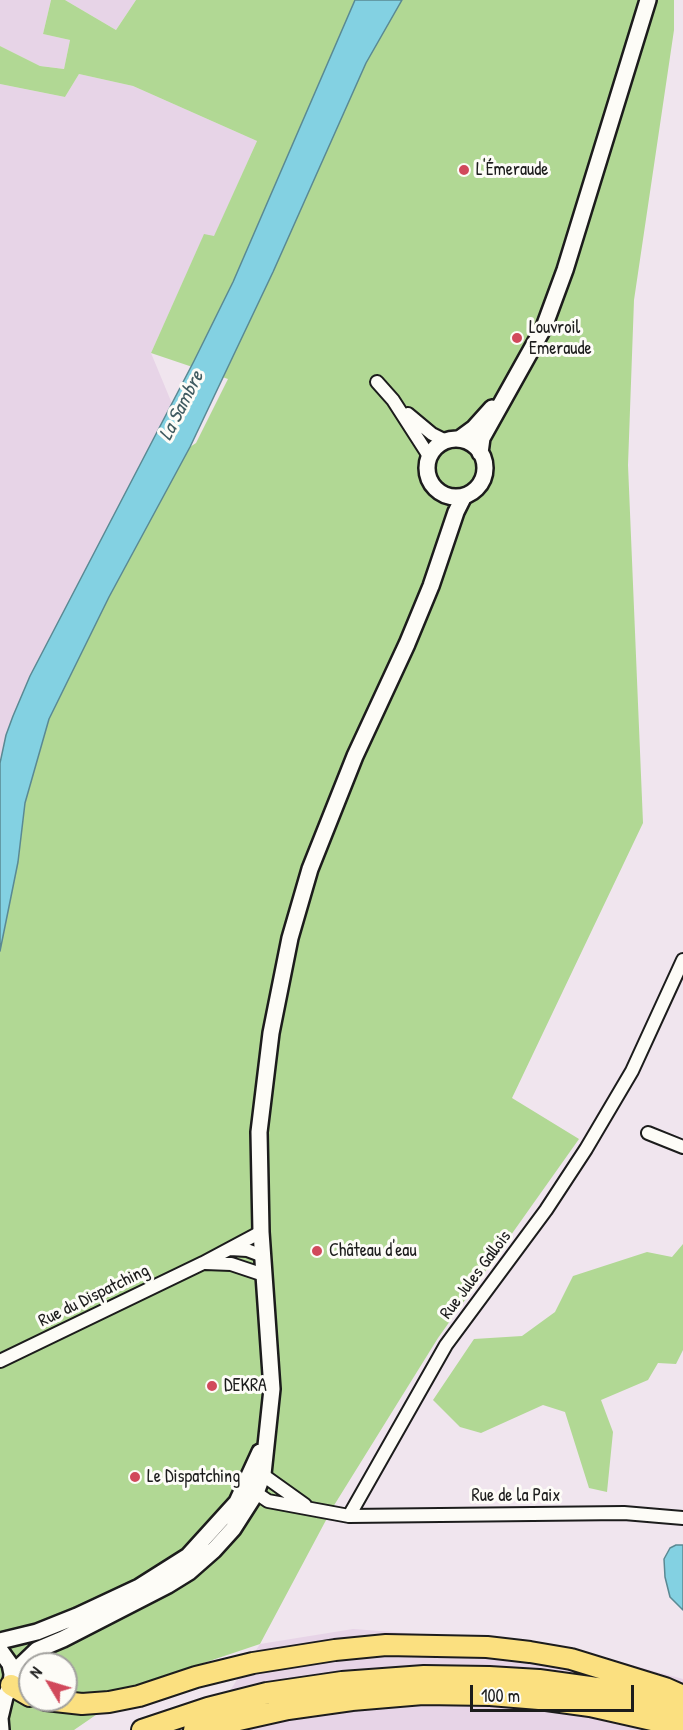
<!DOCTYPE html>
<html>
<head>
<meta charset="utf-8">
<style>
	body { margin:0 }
	#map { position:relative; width:683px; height:1730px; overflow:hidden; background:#f0e5ee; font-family:"Patrick Hand",sans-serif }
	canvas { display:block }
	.north { position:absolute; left:18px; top:1652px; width:60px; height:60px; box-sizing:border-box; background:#fdfcf7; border:2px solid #a3a29f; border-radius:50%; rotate:308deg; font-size:16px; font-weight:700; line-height:24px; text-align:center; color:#1c1c1c }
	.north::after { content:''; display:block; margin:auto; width:21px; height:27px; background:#d1495b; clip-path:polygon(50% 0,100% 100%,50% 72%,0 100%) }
	.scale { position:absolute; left:470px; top:1685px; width:164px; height:27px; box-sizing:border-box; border:3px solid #1c1c1c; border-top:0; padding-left:8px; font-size:18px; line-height:21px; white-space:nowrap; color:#1c1c1c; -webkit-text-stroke:4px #fdfcf7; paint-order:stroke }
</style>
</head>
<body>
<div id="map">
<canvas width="683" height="1730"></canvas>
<div class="north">N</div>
<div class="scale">100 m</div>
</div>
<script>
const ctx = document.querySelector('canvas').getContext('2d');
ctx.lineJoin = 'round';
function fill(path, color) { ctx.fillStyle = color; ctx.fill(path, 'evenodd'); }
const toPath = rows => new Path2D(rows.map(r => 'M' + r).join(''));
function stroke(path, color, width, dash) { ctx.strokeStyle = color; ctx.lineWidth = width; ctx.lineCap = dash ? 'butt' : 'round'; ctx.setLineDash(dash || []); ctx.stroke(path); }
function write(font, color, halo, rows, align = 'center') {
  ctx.font = font + ' "Patrick Hand",sans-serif'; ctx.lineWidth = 6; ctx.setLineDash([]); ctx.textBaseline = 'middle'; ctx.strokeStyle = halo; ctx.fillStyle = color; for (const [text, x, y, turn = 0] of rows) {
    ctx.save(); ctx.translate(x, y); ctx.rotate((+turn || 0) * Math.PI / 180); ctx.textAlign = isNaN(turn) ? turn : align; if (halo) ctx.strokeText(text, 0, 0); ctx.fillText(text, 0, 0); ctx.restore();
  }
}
fill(toPath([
	[0,0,51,0,43,34,70,40,64,69,40,66,0,46],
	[65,0,136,0,116,30],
	[79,74,133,86,257,141,214,237,204,235,151,353,190,447,109,597,49,719,25,803,18,862,0,951,0,84,65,97],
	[353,1629,555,1644,683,1679,683,1730,198,1730,215,1714,260,1644]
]), '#e7d4e7');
fill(toPath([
	[51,0,65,0,116,30,136,0,674,0,674,30,634,300,628,465,643,823,512,1098,579,1139,438,1338,333,1507,260,1644,141,1684,74,1730,0,1730,0,951,18,862,25,803,49,719,109,597,190,447,196,443,228,379,151,353,204,234,214,236,257,141,133,86,79,74,65,97,0,84,0,46,40,66,64,69,70,40,43,34],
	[30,1664,66,1664,66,1700,30,1700],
	[683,1244,683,1350,676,1364,658,1363,648,1380,601,1400,613,1432,607,1492,589,1488,565,1412,543,1405,481,1433,460,1427,433,1400,474,1339,522,1336,555,1312,573,1276,647,1252,672,1257]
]), '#b1d894');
const water = toPath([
	[355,0,402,0,366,63,273,272,190,447,109,597,49,719,25,803,18,862,0,951,0,763,6,735,13,716,30,676,194,361,233,282,355,0],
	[676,1545,683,1545,683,1610,670,1597,665,1577,664,1559,670,1548,676,1545]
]);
fill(water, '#83d1e2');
stroke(water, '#5a8993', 1.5);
const minor = toPath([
	[377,382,393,400,429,456],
	[408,414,432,434,446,441],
	[648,1133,683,1147],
	[230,1249,247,1250,263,1256],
	[205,1263,231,1264,264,1275],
	[0,1361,203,1263,261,1232],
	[256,1470,305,1505],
	[249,1488,268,1501,349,1516,624,1513,683,1518],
	[349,1516,446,1345,546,1210,586,1149,632,1071,683,960]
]);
const tertiary = toPath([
	'427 468a29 29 0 1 1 58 0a29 29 0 1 1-58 0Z',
	[459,439,474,428,492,408],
	[480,453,482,438,544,327,565,270,648,0],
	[0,1641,37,1632,77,1616,139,1587,188,1556,237,1502,260,1452],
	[0,1650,10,1664,12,1674,11,1685,5,1697,0,1718,1,1730],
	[12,1674,37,1650,63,1639,168,1585,189,1572,214,1550,233,1529,256,1493,263,1474,272,1389,261,1232,259,1132,271,1033,290,938,310,869,355,756,407,644,431,586,456,512,464,496]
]);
const trunk = toPath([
	[11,1685,30,1696],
	[46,1700,82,1704,109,1702,139,1696,196,1677,253,1663,335,1650,386,1645,487,1647,530,1652,571,1659,665,1688,683,1696],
	[142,1730,208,1708,267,1693,342,1682,424,1676,489,1677,539,1680,597,1688,683,1709],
	[194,1730,288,1709,352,1700,423,1694,490,1695,539,1699,590,1706,683,1727]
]);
stroke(minor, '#1c1c1c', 16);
stroke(tertiary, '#1c1c1c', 20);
stroke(trunk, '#1c1c1c', 24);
stroke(minor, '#fdfcf7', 12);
stroke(tertiary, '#fdfcf7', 15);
stroke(trunk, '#fbe080', 20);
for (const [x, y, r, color] of [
	[464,170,6,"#d1495b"],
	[517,338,6,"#d1495b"],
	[317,1251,6,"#d1495b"],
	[212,1386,6,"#d1495b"],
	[135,1477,6,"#d1495b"]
]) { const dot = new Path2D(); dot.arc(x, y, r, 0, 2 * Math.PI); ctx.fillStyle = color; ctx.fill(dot); stroke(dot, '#fdfcf7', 2); }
write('18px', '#1c1c1c', '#fdfcf7', [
	["L'Émeraude",476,170],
	["Louvroil",529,328],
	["Emeraude",529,349],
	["Château d'eau",329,1251],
	["DEKRA",224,1386],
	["Le Dispatching",147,1477]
], 'left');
write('18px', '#1c1c1c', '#fdfcf7', [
	["Rue Jules Gallois",476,1275,-53],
	["Rue du Dispatching",94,1296,-26],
	["Rue de la Paix",516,1496]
]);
write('italic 20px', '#405b61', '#fdfcf7', [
	["La Sambre",182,406,-63]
]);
</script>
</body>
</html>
